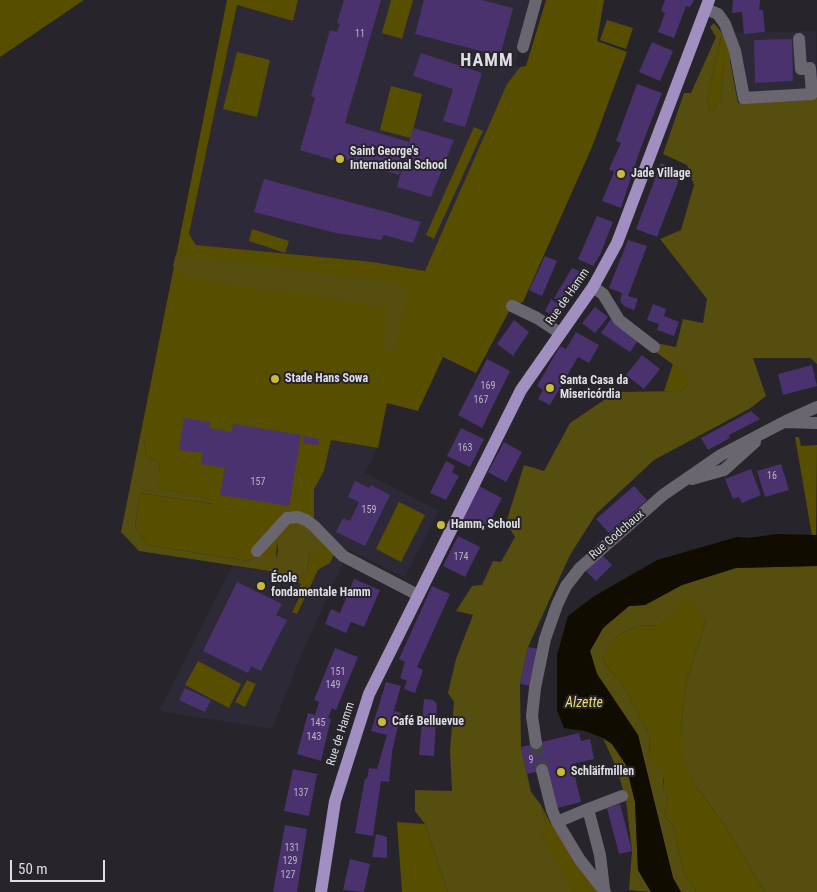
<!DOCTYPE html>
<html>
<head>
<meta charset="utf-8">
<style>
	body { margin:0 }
	#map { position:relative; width:817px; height:892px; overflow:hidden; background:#27242c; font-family:"Roboto Condensed",sans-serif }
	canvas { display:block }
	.scale { position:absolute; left:10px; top:860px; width:95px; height:22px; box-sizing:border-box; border:2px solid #dfdee3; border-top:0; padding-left:6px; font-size:15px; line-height:18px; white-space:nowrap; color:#dfdee3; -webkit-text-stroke:4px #27242c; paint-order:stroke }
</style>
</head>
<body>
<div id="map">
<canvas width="817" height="892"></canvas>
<div class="scale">50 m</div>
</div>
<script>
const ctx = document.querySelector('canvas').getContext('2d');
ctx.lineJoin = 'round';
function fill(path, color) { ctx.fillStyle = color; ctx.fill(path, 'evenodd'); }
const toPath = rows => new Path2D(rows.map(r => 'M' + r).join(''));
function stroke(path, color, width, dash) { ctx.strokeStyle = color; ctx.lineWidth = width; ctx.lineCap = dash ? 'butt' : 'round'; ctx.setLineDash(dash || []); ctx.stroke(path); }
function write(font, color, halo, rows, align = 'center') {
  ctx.font = font + ' "Roboto Condensed",sans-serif'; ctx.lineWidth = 4; ctx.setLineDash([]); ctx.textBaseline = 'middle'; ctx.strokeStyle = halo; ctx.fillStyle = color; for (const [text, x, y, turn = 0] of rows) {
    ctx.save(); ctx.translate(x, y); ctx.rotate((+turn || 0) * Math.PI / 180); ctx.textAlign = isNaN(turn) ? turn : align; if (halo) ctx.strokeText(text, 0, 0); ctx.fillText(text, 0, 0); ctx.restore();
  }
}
fill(toPath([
	[298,0,536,0,515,64,520,67,507,84,425,271,373,262,196,245,189,234,237,5,293,21],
	[816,31,817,97,738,103,730,48,722,33],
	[331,440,378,448,365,473,439,511,405,577,349,550,299,660,272,729,159,711,232,566,276,572,301,584,303,590,292,611,297,614,318,570,330,563,314,526,314,489,324,471]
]), '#2e2937');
fill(toPath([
	[0,0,84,0,0,57],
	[227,0,298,0,293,21,237,5,189,234,196,245,373,262,425,271,507,84,520,67,526,66,546,0,604,0,597,41,627,52,592,147,523,302,512,306,476,373,443,357,418,411,387,403,378,448,331,440,324,471,314,489,314,526,336,551,330,563,318,570,297,614,292,612,303,590,299,588,301,584,297,582,307,570,310,552,277,542,276,560,263,554,248,561,147,545,135,527,140,493,212,504,213,500,157,488,160,463,146,456,144,438,140,437],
	[391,0,413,0,402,39,382,33],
	[607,20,633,28,626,49,600,40],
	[722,33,730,48,730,61,724,63,721,100,713,111,710,111,707,98],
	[237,52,270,60,257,117,223,109],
	[391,86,422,94,411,138,380,130],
	[474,127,483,131,434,239,426,235],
	[252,229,289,241,285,253,249,241],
	[673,364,687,374,688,384,682,391,664,391],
	[795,437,799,437,801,446,817,445,816,536,812,536],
	[399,502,425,515,401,562,376,549],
	[689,594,706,622,686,683,681,730,692,781,724,824,765,892,696,892,683,871,673,825,664,816,668,800,663,788,664,779,650,759,649,735,624,687,604,662,603,655,617,636,639,625,660,626],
	[198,661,241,684,229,708,185,685],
	[247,680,256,684,245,707,235,702],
	[541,805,551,824,598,892,573,892,568,885,539,832,546,823],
	[397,822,425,824,448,892,402,892]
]), '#574e00');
fill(toPath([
	[714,23,722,33,707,98,710,111,713,111,721,100,724,62,730,61,738,103,817,97,817,364,810,358,753,358,766,396,749,409,654,460,596,514,570,555,528,647,520,684,521,747,531,792,541,805,546,823,540,833,573,892,448,892,425,824,415,811,415,790,452,791,450,751,454,702,448,693,456,659,473,615,456,611,472,586,482,585,493,561,501,562,515,537,506,523,524,465,544,471,570,423,616,392,682,391,688,384,686,374,653,350,656,343,676,347,683,319,703,323,707,299,660,239,681,230,694,185,687,165,663,154,684,93,691,93,716,37,710,27],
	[176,254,402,284,408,290,394,353,382,351,388,307,187,278,173,266],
	[140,437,144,438,146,456,160,463,158,488,214,500,213,504,140,493,135,527,147,545,248,561,263,554,276,559,278,551,277,542,286,531,299,525,307,527,318,537,322,549,319,554,310,552,307,570,297,582,276,572,139,551,121,532],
	[817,566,817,892,765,892,724,824,692,781,684,759,681,730,686,683,706,622,689,595,660,626,639,625,617,636,603,656,604,662,624,687,649,735,650,759,664,769,663,788,668,800,664,816,673,825,683,871,696,892,681,892,673,878,638,735,597,674,590,651,603,628,629,606,645,605,682,585,735,568],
	[603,738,612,744,626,765,635,802,638,870,651,892,629,890,632,851,626,800,617,769]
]), '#564e0e');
fill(toPath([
	[777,534,817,535,817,566,736,568,682,585,645,605,629,606,603,628,590,651,597,674,638,735,673,878,681,892,651,892,638,870,635,802,626,765,612,744,603,738,585,731,564,728,557,710,557,655,568,616,593,597,657,560,737,537,748,538]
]), '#100d00');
fill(toPath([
	[344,0,381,0,345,123,409,142,399,175,334,156,333,160,300,150,315,98,311,96,330,30,337,32,340,24,337,23],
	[424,0,482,0,513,8,500,56,415,34],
	[665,0,694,0,690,7,686,6,674,38,658,32,665,13,661,11],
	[733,0,760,0,759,10,763,10,765,32,744,34,742,12,732,13],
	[792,39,793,81,755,83,754,40],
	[652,42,673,51,660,81,639,72],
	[421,53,482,73,465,127,443,121,453,89,413,76],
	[637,84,662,93,640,150,621,208,602,201,614,172,609,169,621,143,616,141],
	[413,128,454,140,431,197,397,187],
	[661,163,682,172,657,237,636,229],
	[264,179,390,213,421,222,413,243,384,235,381,240,336,233,254,212],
	[597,216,613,222,600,255,593,266,578,259],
	[628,240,647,246,628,296,638,299,634,310,624,306,620,301,622,293,609,288],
	[545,256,557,261,542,296,529,290],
	[572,268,589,275,565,306,554,298],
	[551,299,564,308,557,318,545,311],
	[653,304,666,309,664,316,679,322,674,336,657,330,659,324,647,320],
	[595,307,608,317,595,333,582,323],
	[611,319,639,339,630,352,601,333],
	[514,320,529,332,513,356,497,344],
	[576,332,599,345,589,363,578,357,550,405,538,399,543,390,537,386,560,346,566,349],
	[642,355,660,369,644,389,626,375],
	[487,359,510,371,482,428,458,415],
	[812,365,817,386,783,395,778,374],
	[751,411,760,419,729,435,730,438,708,450,701,438],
	[184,418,210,422,209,428,232,432,233,424,301,435,289,506,220,495,225,468,201,464,203,453,179,450],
	[461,428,484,439,470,467,447,456],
	[304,436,319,439,318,445,303,443],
	[504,442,522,452,506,482,488,472],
	[446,461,455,466,452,472,459,476,446,500,430,493],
	[781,464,789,490,765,497,757,471],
	[751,469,761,495,742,503,739,497,733,499,725,479],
	[355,481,369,488,371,485,390,495,365,546,336,532,343,518,350,521,359,502,348,497],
	[479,486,502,498,485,531,462,520],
	[634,486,647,500,609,533,596,519],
	[458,536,480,547,465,577,443,566],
	[602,555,612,565,596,581,586,571],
	[354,579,380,590,364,627,351,622,346,633,325,624,331,609,340,613],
	[237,582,282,604,276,615,287,620,261,671,251,666,248,673,203,651],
	[432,586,450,594,417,667,423,670,415,693,404,689,407,681,400,678,405,662,399,659],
	[528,647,539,649,532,686,520,684],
	[335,648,358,657,336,710,332,708,328,718,331,719,321,761,297,754,308,713,315,715,319,702,314,700],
	[386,682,401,686,393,714,395,711,401,713,392,752,389,782,381,781,373,836,355,833,365,778,367,779,369,768,377,769,387,735,371,731],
	[185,688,211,700,205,712,179,700],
	[424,699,433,700,437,704,434,756,419,755],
	[579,733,581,741,590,739,594,759,572,764,581,802,557,808,548,769,527,774,521,747],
	[293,769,317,774,309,816,284,811],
	[620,804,632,851,619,854,607,808],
	[285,825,307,829,297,892,273,892],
	[376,834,387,837,387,858,372,857],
	[350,859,370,864,364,892,343,890]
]), '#4a326e');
stroke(toPath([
	[536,743,542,770]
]), '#434047', 12, [12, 6]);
stroke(toPath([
	[706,9,718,14,725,24,735,51,744,98,812,94,810,68,801,69,799,39],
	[523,47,536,0],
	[593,287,603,294,619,320,654,347],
	[512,306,537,318,560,333],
	[786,421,817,407],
	[692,479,724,470,755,442],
	[257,551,287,518,297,517,306,520,314,526,343,556,418,595],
	[536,743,532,716,535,688,545,639,557,605,566,586,580,568,663,495,721,455,784,422,817,423],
	[542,770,552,810,557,822,580,860,605,892],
	[557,822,588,809],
	[604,889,600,855,588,809,622,796]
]), '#696670', 12);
stroke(toPath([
	[321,892,335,801,369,694,521,390,593,287,617,243,709,0]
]), '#a18fc2', 12);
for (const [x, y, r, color] of [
	[340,159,5,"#caba39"],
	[621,174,5,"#caba39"],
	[275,379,5,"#caba39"],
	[550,388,5,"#caba39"],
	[441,525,5,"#caba39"],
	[261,586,5,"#caba39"],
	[382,722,5,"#caba39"],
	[561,772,5,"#caba39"]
]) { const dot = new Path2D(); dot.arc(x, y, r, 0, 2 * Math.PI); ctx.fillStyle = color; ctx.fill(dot); stroke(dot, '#27242c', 2); }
write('10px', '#bab3c6', null, [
	["11",360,34],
	["169",488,386],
	["167",481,400],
	["163",465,448],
	["16",772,476],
	["157",258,482],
	["159",369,510],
	["174",461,557],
	["151",338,672],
	["149",333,685],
	["145",318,723],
	["143",314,737],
	["9",531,760],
	["137",301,793],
	["131",292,848],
	["129",290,861],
	["127",288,875]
]);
write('bold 12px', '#dfdee3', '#27242c', [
	["Saint George's",350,152],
	["International School",350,166],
	["Jade Village",631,174],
	["Stade Hans Sowa",285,379],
	["Santa Casa da",560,381],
	["Misericórdia",560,395],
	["Hamm, Schoul",451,525],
	["École",271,579],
	["fondamentale Hamm",271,593],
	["Café Belluevue",392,722],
	["Schläifmillen",571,772]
], 'left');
write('12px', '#dfdee3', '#27242c', [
	["Rue de Hamm",568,297,-55],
	["Rue Godchaux",617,535,-41],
	["Rue de Hamm",341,734,-72]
]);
write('italic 14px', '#ecde72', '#27242c', [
	["Alzette",584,703]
]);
ctx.letterSpacing = '1px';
write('bold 18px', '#dfdee3', '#27242c', [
	["HAMM",487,61]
]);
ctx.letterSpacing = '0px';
</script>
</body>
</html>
